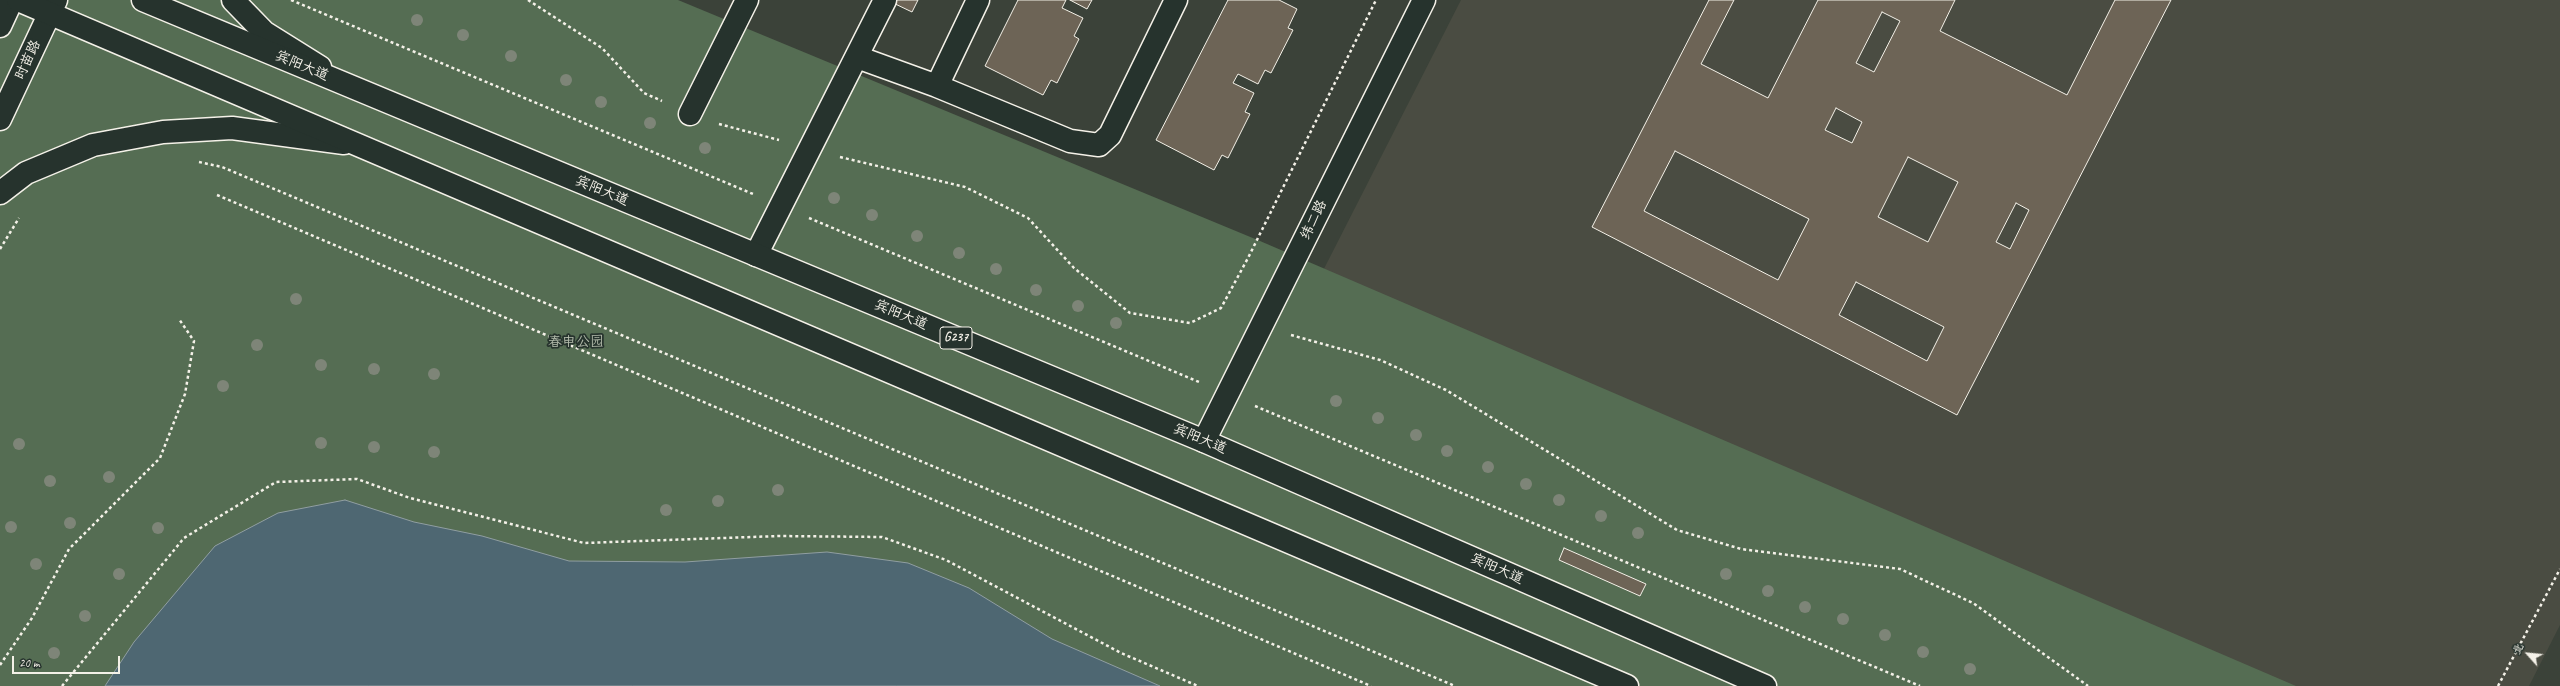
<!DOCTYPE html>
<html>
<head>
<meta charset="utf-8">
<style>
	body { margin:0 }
	#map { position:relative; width:2560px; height:686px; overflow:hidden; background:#3b4239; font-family:Caveat,"LXGW WenKai TC",sans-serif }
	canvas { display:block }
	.north { position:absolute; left:2508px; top:634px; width:40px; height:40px; -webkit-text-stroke:3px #26332d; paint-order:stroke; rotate:297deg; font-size:11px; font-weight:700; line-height:16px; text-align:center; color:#f4f1e8 }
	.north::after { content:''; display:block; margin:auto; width:14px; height:18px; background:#f4f1e8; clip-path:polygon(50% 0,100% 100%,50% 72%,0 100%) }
	.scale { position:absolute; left:12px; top:656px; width:108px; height:18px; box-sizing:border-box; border:2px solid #f4f1e8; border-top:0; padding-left:5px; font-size:12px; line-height:14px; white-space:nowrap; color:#f4f1e8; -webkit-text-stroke:3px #26332d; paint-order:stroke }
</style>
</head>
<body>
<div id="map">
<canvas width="2560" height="686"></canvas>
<div class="north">北</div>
<div class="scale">20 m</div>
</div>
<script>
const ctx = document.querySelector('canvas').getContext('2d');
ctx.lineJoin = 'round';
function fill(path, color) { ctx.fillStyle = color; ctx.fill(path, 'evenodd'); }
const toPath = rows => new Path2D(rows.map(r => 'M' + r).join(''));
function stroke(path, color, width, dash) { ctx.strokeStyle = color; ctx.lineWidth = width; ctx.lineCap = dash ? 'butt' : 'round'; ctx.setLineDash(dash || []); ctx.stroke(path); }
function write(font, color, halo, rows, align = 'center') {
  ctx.font = font + ' Caveat,"LXGW WenKai TC",sans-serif'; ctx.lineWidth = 3.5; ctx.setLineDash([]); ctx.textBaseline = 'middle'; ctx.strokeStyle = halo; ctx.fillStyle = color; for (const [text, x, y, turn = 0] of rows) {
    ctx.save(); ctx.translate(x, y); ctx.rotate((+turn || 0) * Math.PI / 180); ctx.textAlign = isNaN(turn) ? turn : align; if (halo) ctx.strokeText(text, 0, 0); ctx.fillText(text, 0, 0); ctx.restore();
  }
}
fill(toPath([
	[1461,0,2560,0,2560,625,2529,686,2197,686,1304,308]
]), '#4a4c42');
fill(toPath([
	[0,0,678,0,1260,241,2296,686,0,686]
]), '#556d53');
const water = toPath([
	[345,500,414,522,482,536,569,561,685,562,827,552,908,563,969,588,1052,639,1160,686,105,686,134,642,215,546,278,513,345,500]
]);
fill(water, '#4e6772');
stroke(water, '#909ea1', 1);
const building = toPath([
	[887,0,918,0,912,12,887,0],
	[1018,0,1066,0,1062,8,1083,18,1074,36,1079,39,1057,83,1051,80,1043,95,985,66,1018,0],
	[1070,0,1092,0,1087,9,1070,0],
	[1228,0,1279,0,1297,9,1288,28,1293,30,1271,73,1265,70,1258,84,1238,74,1233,83,1254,93,1245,112,1250,114,1228,158,1222,155,1214,170,1156,140,1228,0],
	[1709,0,1734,0,1701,64,1768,98,1818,0,1955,0,1940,31,2067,95,2115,0,2171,0,1957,415,1592,227,1709,0],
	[1882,12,1900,21,1874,72,1856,63,1882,12],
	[1836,108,1862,122,1852,143,1825,130,1836,108],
	[1675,151,1809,219,1778,280,1644,211,1675,151],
	[1908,157,1958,182,1928,242,1878,217,1908,157],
	[2016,203,2029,210,2010,249,1996,242,2016,203],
	[1856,282,1944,327,1927,361,1839,315,1856,282],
	[1564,548,1646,584,1640,596,1559,560,1564,548]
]);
fill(building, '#6d6456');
stroke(building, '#f4f1e8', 1);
const minor = toPath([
	[233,0,264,32,320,67],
	[0,26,12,0],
	[857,57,937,86,1070,141,1099,145,1110,135,1176,0],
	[937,86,978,0],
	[690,114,747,0],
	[0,119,56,0],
	[0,193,26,173,93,145,163,132,232,128,344,143],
	[756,255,885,0],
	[1204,441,1424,0]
]);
const highway = toPath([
	[18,0,1627,686],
	[143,0,1204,441,1765,686]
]);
stroke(minor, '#f4f1e8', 25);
stroke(highway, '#f4f1e8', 25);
stroke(toPath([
	[291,0,753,194],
	[528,0,602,48,644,93,662,101],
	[719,124,779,140],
	[840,157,965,187,1028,218,1074,268,1130,313,1190,323,1221,308,1248,258,1376,0],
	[199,162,222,167,1455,686],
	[217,195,1371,686],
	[809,218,1199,382],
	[0,249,19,218],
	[1291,335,1380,360,1446,390,1677,530,1741,549,1900,569,1973,603,2088,686],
	[1255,406,1920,686],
	[0,665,32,618,69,549,160,458,185,394,194,341,179,319],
	[62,686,184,538,276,482,357,479,410,498,584,543,779,536,882,537,946,560,1121,653,1198,686],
	[2498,686,2560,569]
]), '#f4f1e8', 2.5, [3, 3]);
stroke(minor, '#26332d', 22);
stroke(highway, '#26332d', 22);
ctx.fillStyle = '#7e8578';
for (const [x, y] of [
	[417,20],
	[463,35],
	[511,56],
	[566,80],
	[601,102],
	[650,123],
	[705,148],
	[834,198],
	[872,215],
	[917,236],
	[959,253],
	[996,269],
	[1036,290],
	[296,299],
	[1078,306],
	[1116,323],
	[257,345],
	[321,365],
	[374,369],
	[434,374],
	[223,386],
	[1336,401],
	[1378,418],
	[1416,435],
	[321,443],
	[19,444],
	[374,447],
	[1447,451],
	[434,452],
	[1488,467],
	[109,477],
	[50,481],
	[1526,484],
	[778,490],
	[1559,500],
	[718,501],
	[666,510],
	[1601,516],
	[70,523],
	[11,527],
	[158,528],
	[1638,533],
	[36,564],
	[119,574],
	[1726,574],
	[1768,591],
	[1805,607],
	[85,616],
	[1843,619],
	[1885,635],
	[1923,652],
	[54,653],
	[1970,669]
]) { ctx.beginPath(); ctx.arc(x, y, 6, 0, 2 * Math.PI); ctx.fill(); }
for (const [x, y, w] of [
	[956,338,32]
]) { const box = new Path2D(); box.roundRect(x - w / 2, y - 11, w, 22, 3); ctx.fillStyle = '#26332d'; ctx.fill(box); stroke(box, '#f4f1e8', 1); }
write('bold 13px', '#f4f1e8', null, [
	["G237",956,338]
]);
write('14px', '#f4f1e8', '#26332d', [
	["时苗路",28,60,-65],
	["宾阳大道",302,66,23],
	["宾阳大道",602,191,23],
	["纬二路",1314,220,-64],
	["宾阳大道",901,315,23],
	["宾阳大道",1200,439,23],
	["宾阳大道",1497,569,24]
]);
write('14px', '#b4bcac', '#26332d', [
	["春申公园",576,342]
]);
</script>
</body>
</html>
